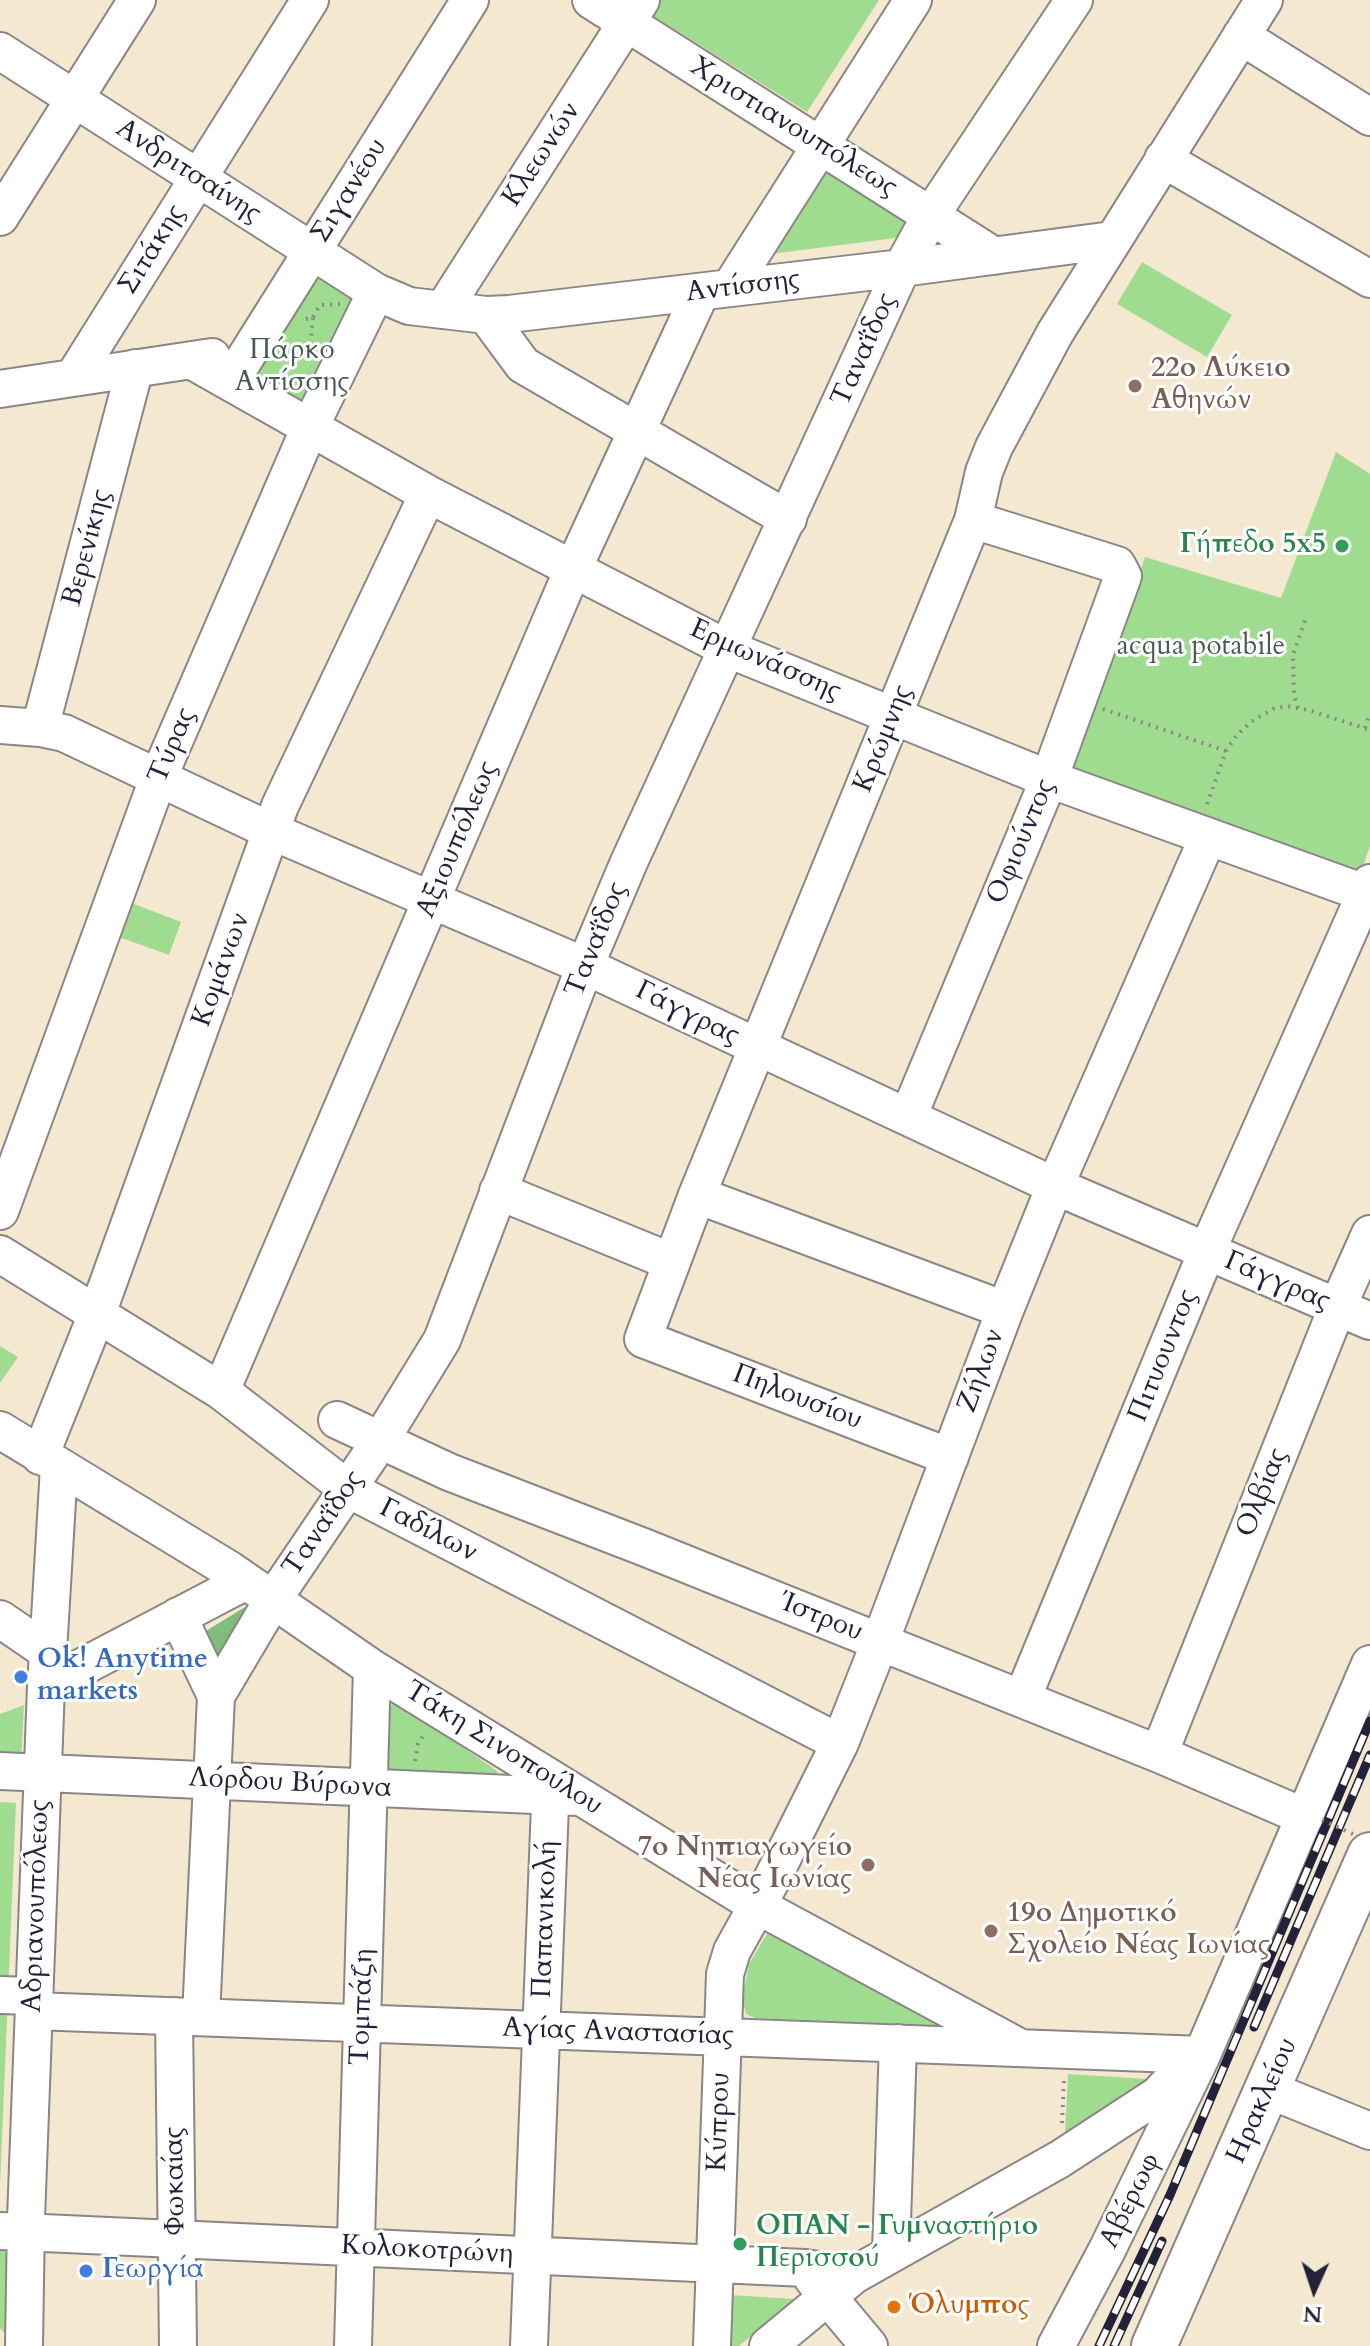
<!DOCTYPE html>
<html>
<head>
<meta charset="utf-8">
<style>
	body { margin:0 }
	#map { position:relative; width:1370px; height:2346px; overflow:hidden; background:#f4e8d1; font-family:Cardo,serif }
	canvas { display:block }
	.north { position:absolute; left:1274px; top:2250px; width:80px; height:80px; -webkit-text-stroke:6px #fff; paint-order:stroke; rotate:183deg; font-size:22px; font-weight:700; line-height:32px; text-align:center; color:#22223b }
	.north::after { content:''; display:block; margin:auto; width:28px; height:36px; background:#22223b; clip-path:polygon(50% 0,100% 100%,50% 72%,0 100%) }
</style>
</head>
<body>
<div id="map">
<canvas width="1370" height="2346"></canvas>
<div class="north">N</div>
</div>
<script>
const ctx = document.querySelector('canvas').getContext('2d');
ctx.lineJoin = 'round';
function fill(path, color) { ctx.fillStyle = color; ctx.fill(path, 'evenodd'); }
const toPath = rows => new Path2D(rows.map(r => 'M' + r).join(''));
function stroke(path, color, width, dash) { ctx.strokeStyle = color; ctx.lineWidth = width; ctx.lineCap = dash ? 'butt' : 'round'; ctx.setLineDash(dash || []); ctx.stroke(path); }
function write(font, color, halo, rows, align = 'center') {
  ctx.font = font + ' Cardo,serif'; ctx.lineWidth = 6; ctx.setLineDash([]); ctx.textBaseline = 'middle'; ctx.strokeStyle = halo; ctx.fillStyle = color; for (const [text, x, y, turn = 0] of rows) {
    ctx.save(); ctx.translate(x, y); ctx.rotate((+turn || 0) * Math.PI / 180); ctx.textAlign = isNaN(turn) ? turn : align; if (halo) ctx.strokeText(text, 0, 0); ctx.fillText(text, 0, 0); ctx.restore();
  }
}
fill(toPath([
	[661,0,879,0,807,112,652,15],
	[826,167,913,221,903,237,771,254],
	[317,262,359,290,310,413,241,380],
	[1142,262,1232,315,1207,357,1117,304],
	[1336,452,1370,474,1370,846,1360,875,1072,770,1145,557,1281,598],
	[121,899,181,922,169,955,108,933],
	[0,1346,18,1357,0,1383],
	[394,1703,400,1704,497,1771,498,1775,495,1778,389,1772,390,1706],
	[24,1705,21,1764,0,1762,0,1714],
	[0,1802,16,1803,0,2186],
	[800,1914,971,2028,755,2018,746,2014,742,1999,749,1964,768,1932],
	[1068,2074,1148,2079,1150,2083,1149,2086,1065,2133],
	[0,2246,13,2247,11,2340,0,2328],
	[730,2295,794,2299,739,2346,729,2346]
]), '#a0dc90');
fill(toPath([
	[250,1604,218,1668,201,1634]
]), '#80bc7a');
const minor = toPath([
	[591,0,994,256],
	[1241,36,1370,117],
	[0,51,376,292,409,306,486,315,509,314,902,268,1112,240],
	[1163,159,1370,279],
	[0,217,137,0],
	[730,288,913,0],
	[443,310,641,0],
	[486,315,523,365,788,519],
	[191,360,428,494,728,649,1049,779,1370,895],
	[73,378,310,0],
	[230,382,470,0],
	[0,389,212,357],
	[0,725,40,728,64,733,271,831,585,966,1055,1186,1370,1321],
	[40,728,135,368],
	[908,1117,1049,779,1123,576,1117,565,973,520],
	[498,1191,672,1262],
	[697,1195,1005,1310],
	[0,1211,159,776,310,427,376,292],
	[0,1254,221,1391,348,1489,840,1743],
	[221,1391,573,569,701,292],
	[337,1420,449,1472,646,1548,1159,1754,1305,1817],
	[0,1430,230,1570,372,1668,758,1906,1019,2047],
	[40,1456,97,1314,280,806,428,494],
	[950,1457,643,1339,697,1195,973,520,984,472,994,447,1055,333,1264,0],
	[178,1616,216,1696,201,2017],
	[0,1619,47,1651],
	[46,1686,246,1581],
	[216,1696,274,1598,380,1441,442,1340,585,966,629,862,902,268,931,215,1074,0],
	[1022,1699,1207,1251,1370,883],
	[1159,1754,1337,1308,1370,1234],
	[0,1771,578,1797],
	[0,1995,34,1996],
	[34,2011,1202,2055],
	[174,2016,178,2346],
	[1269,2090,1370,2131],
	[0,2231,805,2268,854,2275],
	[891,2252,898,2043],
	[813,2279,869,2346],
	[24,2346,26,2219,46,1686,59,1467],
	[353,2346,372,1668],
	[529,2346,551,1779],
	[712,2346,725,1974,732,1951,772,1879,840,1743,880,1642,1005,1310,1055,1186,1208,837],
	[768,2346,854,2275,1060,2159,1158,2095,1187,2064],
	[1056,2346,1107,2250,1202,2055,1370,1664]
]);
const major = toPath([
	[1154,2346,1370,1855]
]);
stroke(minor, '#8b8586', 40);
stroke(major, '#8b8586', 48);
stroke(toPath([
	[313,317,320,305,340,304],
	[306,319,313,317,309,361],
	[1298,708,1294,695,1293,655,1307,615],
	[1103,709,1226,751],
	[1365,728,1370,713],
	[1207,804,1226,751,1236,736,1251,722,1273,709,1287,706,1308,710,1370,730],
	[415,1761,418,1744,425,1732],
	[1062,2123,1064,2080]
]), '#8b8586', 4, [2, 6]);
stroke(minor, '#fff', 36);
stroke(major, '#fff', 44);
const rail = toPath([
	[1254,2027,1370,1755],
	[1099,2346,1170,2195,1370,1721],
	[1114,2346,1162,2241]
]);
stroke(rail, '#22223b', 9);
stroke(rail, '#fff', 6, [18]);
stroke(toPath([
	[1322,1820,1353,1834]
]), '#8b8586', 4, [2, 6]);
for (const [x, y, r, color] of [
	[1135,386,8,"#8d6e63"],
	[1342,546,8,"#2e9e5b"],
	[21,1677,8,"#3f7fe0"],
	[868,1865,8,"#8d6e63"],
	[991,1931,8,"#8d6e63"],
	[740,2244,8,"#2e9e5b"],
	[86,2271,8,"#3f7fe0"],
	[894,2307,8,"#e8710a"]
]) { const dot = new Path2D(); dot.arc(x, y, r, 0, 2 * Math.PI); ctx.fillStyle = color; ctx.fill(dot); stroke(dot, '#fff', 3); }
write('28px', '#22223b', '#fff', [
	["Χριστιανουπόλεως",793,128,32],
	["Κλεωνών",542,155,-57],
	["Ανδριτσαίνης",188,172,33],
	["Σιγανέου",350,191,-58],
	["Σιτάκης",153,250,-58],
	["Αντίσσης",743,287,-7],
	["Ταναΐδος",865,350,-66],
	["Βερενίκης",88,548,-75],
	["Ερμωνάσσης",765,661,24],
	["Κρώμνης",884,739,-68],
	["Τύρας",173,746,-67],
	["Αξιουπόλεως",458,840,-67],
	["Οφιούντος",1022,842,-67],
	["Ταναΐδος",597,940,-68],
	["Κομάνων",222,970,-70],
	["Γάγγρας",687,1014,26],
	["Γάγγρας",1277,1282,23],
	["Πιτυουντος",1164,1356,-68],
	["Ζήλων",982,1371,-70],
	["Πηλουσίου",797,1398,21],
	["Ολβίας",1263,1493,-68],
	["Ταναΐδος",324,1524,-56],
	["Γαδίλων",428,1531,27],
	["Ίστρου",821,1618,22],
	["Τάκη Σινοπούλου",503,1749,32],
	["Λόρδου Βύρωνα",290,1784,3],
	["Αδριανουπόλεως",37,1906,-88],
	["Παπανικολή",546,1919,-88],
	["Τομπάζη",363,2007,-88],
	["Αγίας Αναστασίας",618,2033,2],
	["Ηρακλείου",1263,2101,-66],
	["Κύπρου",720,2122,-88],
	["Φωκαίας",176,2181,-91],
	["Αβέρωφ",1131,2201,-64],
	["Κολοκοτρώνη",427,2251,3]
]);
write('28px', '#485a54', '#fff', [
	["Πάρκο",292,352],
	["Αντίσσης",292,384],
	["acqua potabile",1201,648]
]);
write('bold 28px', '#785e54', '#fff', [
	["22ο Λύκειο",1151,370],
	["Αθηνών",1151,402],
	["7ο Νηπιαγωγείο",852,1849,"right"],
	["Νέας Ιωνίας",852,1881,"right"],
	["19ο Δημοτικό",1007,1915],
	["Σχολείο Νέας Ιωνίας",1007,1947]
], 'left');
write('bold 28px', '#27864d', '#fff', [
	["Γήπεδο 5x5",1326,546],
	["ΟΠΑΝ - Γυμναστήριο",756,2228,"left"],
	["Περισσού",756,2260,"left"]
], 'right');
write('bold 28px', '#366cbe', '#fff', [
	["Ok! Anytime",37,1661],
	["markets",37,1693],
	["Γεωργία",102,2271]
], 'left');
write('bold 28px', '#c56008', '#fff', [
	["Όλυμπος",910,2307]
], 'left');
</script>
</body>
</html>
